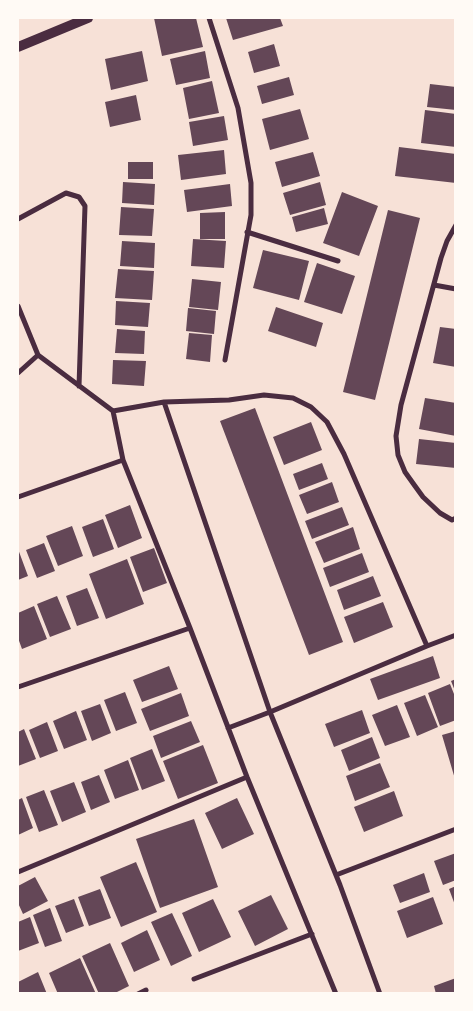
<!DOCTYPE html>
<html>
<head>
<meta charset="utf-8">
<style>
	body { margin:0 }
	#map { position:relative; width:473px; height:1011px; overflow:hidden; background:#f7e1d7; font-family:Rubik,sans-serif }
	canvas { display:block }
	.frame { position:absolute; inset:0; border:19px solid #fffaf5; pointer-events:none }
</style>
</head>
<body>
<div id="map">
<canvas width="473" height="1011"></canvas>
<div class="frame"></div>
</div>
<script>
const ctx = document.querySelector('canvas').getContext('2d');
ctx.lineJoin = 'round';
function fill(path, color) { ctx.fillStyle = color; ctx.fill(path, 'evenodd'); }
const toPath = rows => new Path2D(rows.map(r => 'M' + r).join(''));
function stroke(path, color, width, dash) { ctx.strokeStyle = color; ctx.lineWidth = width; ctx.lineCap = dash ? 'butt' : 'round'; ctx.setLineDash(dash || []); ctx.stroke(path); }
fill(toPath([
	[154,18,196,18,203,47,162,56],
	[226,18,280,18,283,26,233,40],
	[274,44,280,66,254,73,248,52],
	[142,51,148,81,111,90,105,59],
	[205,51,210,78,176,85,170,59],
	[289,77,294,95,262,104,257,86],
	[212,81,219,113,189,119,183,88],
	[430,84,456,87,456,110,427,107],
	[136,95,141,120,110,127,105,102],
	[300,109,309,139,270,150,262,119],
	[425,110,456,114,456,147,421,143],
	[224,116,228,140,193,146,189,122],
	[399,147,456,154,456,183,395,176],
	[224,150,226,174,181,180,178,155],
	[313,152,320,176,282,187,275,162],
	[128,162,153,162,153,179,128,179],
	[123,182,155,184,154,205,122,203],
	[320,182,326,205,290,215,283,193],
	[230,184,232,206,187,212,184,190],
	[342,192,378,206,359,256,323,243],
	[121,207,154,209,152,236,119,235],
	[324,208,328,224,296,232,292,217],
	[388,210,420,218,375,400,343,392],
	[225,212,225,239,200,239,200,213],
	[193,239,226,241,224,268,191,266],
	[122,241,155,243,154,268,120,266],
	[263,250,309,261,299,300,253,288],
	[317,263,355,276,342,314,304,302],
	[118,269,154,271,152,300,115,298],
	[192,279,221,282,218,310,189,307],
	[116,301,150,303,148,327,115,325],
	[276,307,323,323,316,347,268,331],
	[188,308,216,311,214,334,186,331],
	[440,327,456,329,456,367,433,363],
	[117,329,145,331,144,354,115,353],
	[189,333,212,335,210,362,186,359],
	[113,360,146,361,144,386,112,384],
	[425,398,456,403,456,436,419,429],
	[255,408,343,642,309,655,220,421],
	[311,422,322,450,284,465,273,437],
	[419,439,456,443,456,468,416,464],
	[322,463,328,479,299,490,293,474],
	[332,482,339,502,307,514,299,495],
	[130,505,142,538,118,548,105,515],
	[342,507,349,525,312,539,305,521],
	[103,519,114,549,93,557,82,527],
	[72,526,83,556,58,566,46,536],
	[353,527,360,549,324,563,315,542],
	[44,543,55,571,37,578,26,550],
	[154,548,167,583,143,592,130,557],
	[18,549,28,576,18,580],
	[362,553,369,572,330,587,323,568],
	[127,559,144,604,106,619,89,574],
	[373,576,381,596,344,610,337,590],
	[87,588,99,618,77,626,66,596],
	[57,596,71,629,50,637,37,604],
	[383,602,393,627,354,643,344,617],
	[34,606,47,639,22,649,18,638,18,613],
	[433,656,440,678,378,700,370,679],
	[169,666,178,689,142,702,133,680],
	[456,679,456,691,455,691,451,681],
	[450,684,456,699,456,720,440,726,428,693],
	[125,692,137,723,116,731,104,700],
	[181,693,189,716,150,731,141,709],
	[425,695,438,727,417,736,404,703],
	[100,704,111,733,92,741,81,711],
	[397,705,410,737,385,746,372,715],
	[362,710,370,733,334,747,325,724],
	[76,711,87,740,64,749,53,721],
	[191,721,200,742,161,758,153,736],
	[47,722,58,751,40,758,29,730],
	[24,729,36,759,18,766,18,732],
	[456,731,456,779,455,779,442,735],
	[372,737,380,758,349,771,341,750],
	[203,745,218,783,178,799,163,761],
	[152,749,165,781,142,790,130,758],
	[128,760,139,790,115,799,104,770],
	[380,763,390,787,355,801,346,776],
	[99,775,110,802,91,810,81,782],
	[74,782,86,812,62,822,50,791],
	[44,790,58,825,39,832,26,797],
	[394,791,403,816,364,832,354,807],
	[22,798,33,828,18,835,18,800],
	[237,798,254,834,222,849,205,813],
	[194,819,218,887,160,908,136,839],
	[456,853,456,880,443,885,434,861],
	[136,862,157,912,121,927,100,877],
	[424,873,430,892,400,903,393,885],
	[35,877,48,901,23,914,18,903,18,886],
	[456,886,456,905,455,905,449,889],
	[100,889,111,918,89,926,78,897],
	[271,895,288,929,255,946,238,911],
	[433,897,443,924,407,938,397,911],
	[74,899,84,926,66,933,55,906],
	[213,899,231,937,199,952,182,913],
	[50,908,62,941,45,947,33,915],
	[172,913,192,956,171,966,151,922],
	[30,917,39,943,18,951,18,922],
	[147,930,160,960,134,972,121,943],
	[110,943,129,986,113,994,99,994,82,956],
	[80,958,96,994,58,994,49,973],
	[38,972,47,994,18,994,18,982],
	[456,978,456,994,436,994,434,986]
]), '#644757');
stroke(toPath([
	[209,18,238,108,251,183,251,215,225,360],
	[18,219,66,193,79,197,85,206,79,386],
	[456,225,447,241,441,258,401,405,396,436,398,455,405,472,415,486,423,497,440,513,452,520,456,518],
	[247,232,338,261],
	[434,285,456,289],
	[18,306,38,355,113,411,164,402,229,400,264,395,293,398,311,407,327,422,344,454,427,646],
	[18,373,38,355],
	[164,402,270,712,340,885,380,994],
	[113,411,123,460,190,628,247,777,336,994],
	[18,497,123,460],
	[18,687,190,628],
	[228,728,270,712,427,646,456,635],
	[18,872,247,777],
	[336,875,456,829],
	[194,979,312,934],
	[138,994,146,990]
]), '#4a2c40', 5);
stroke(toPath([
	[18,47,88,18]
]), '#4a2c40', 10);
</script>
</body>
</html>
